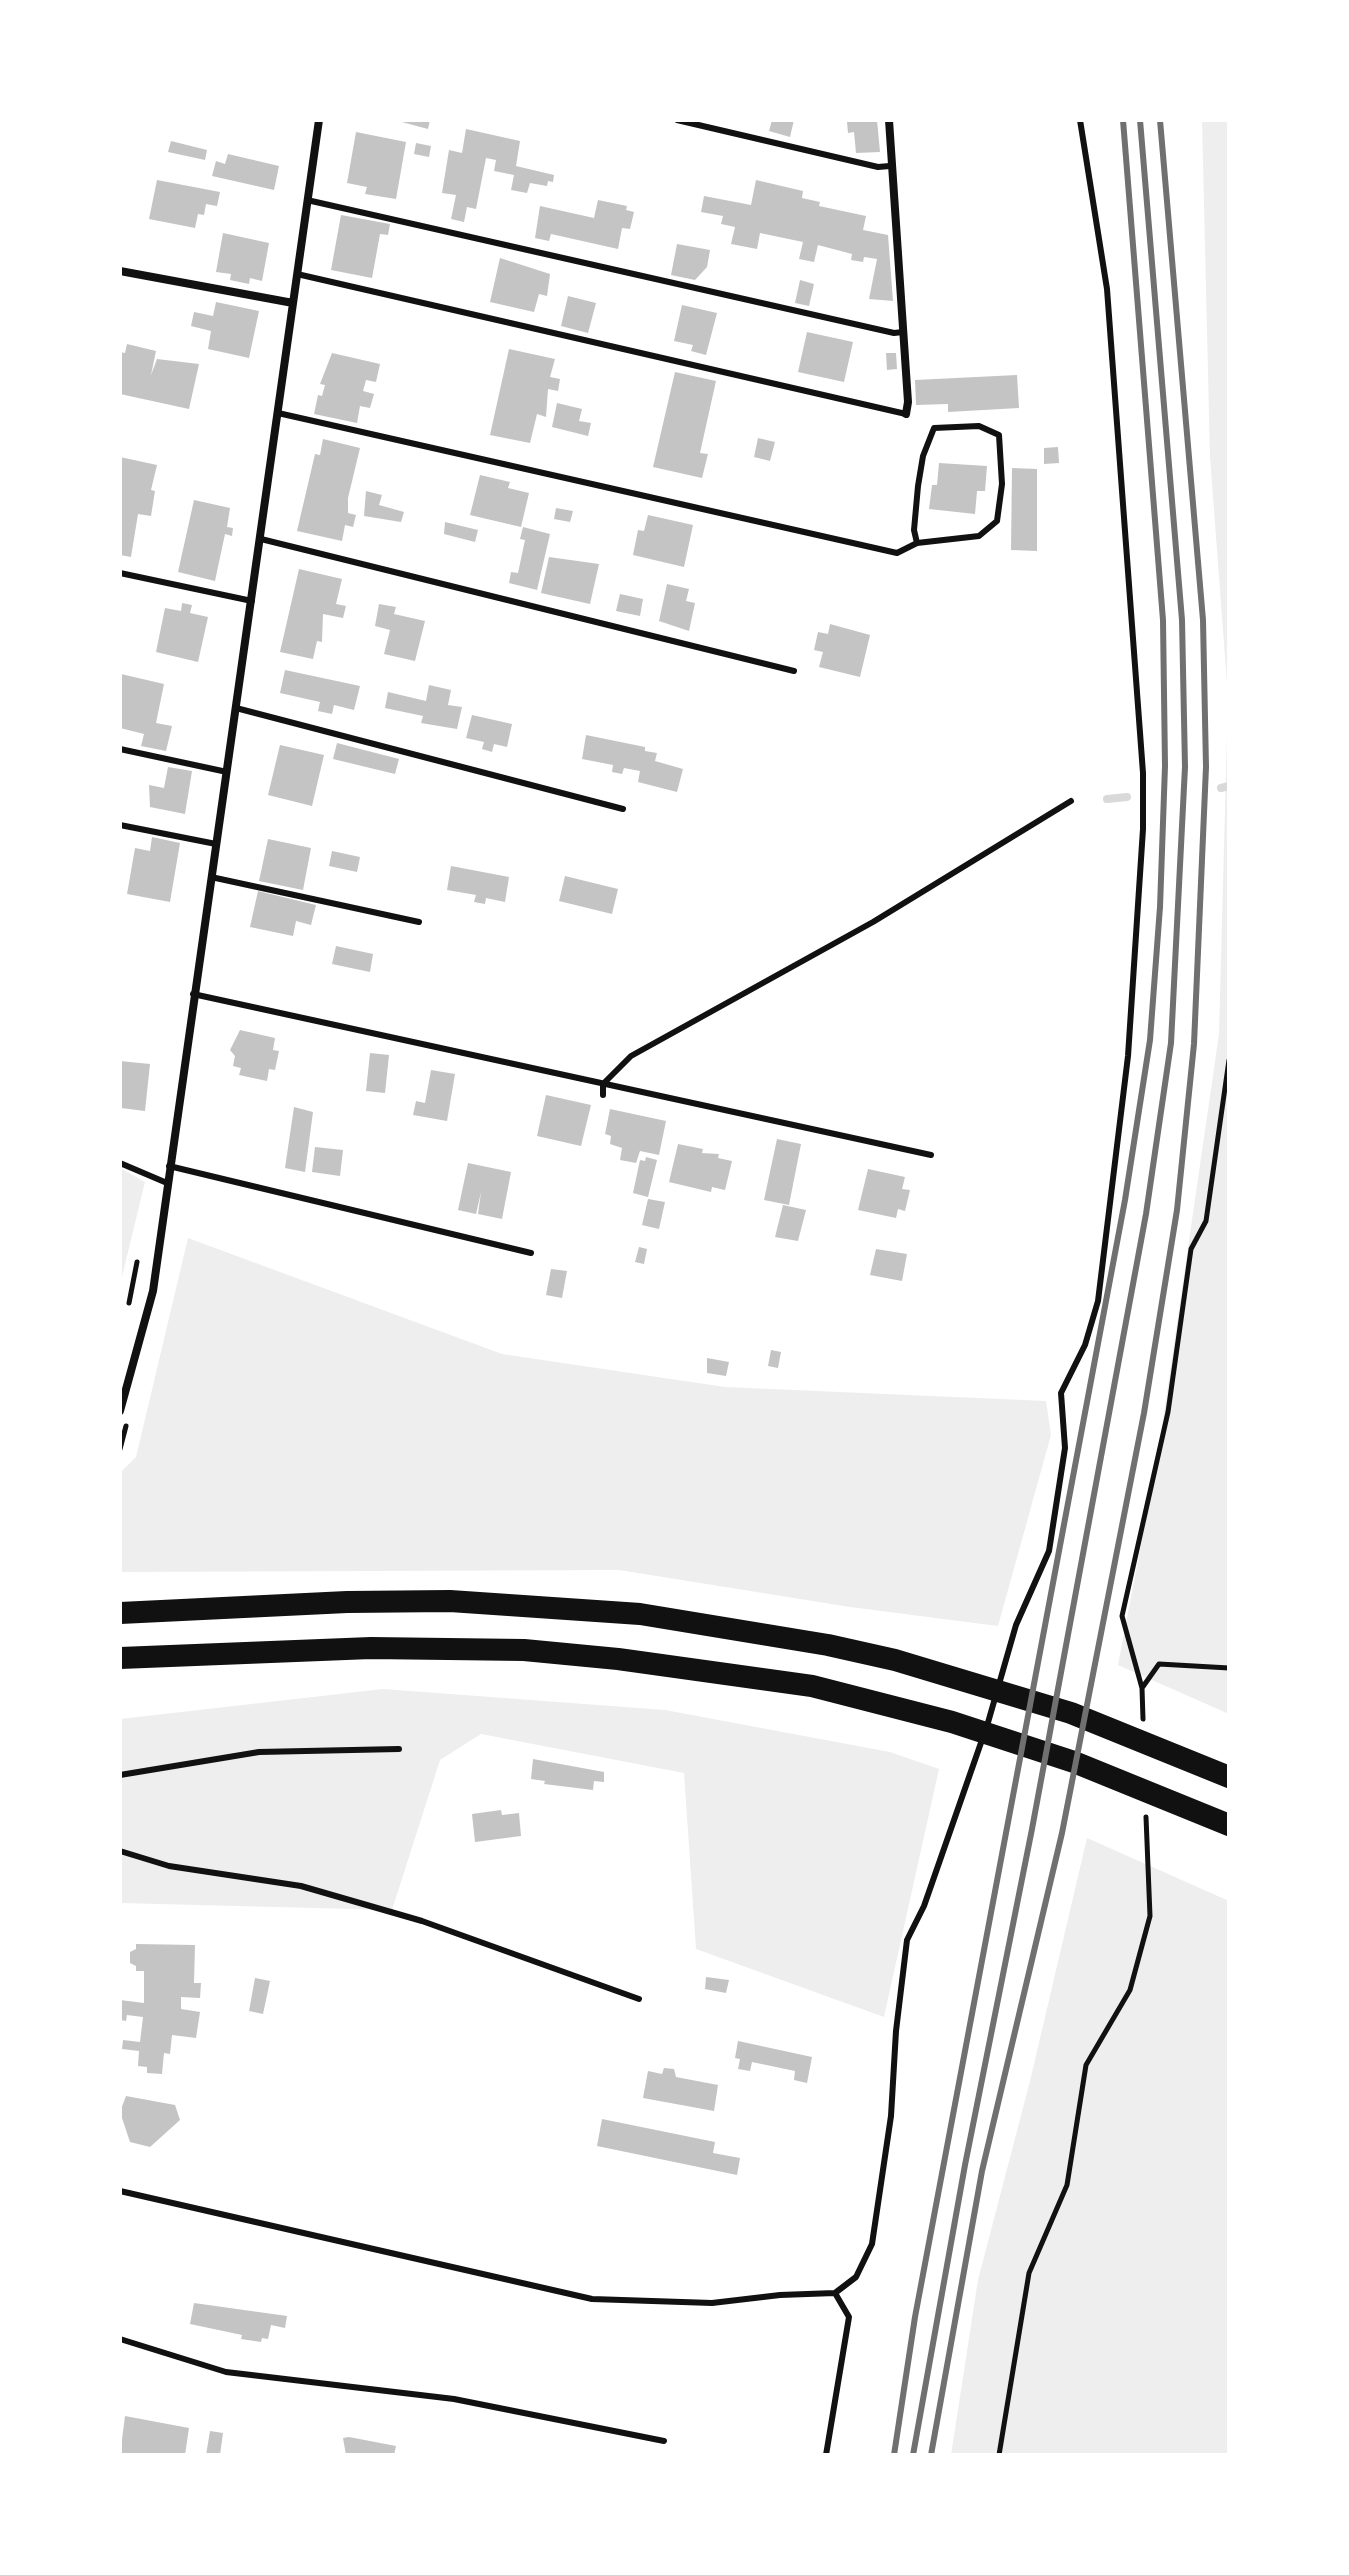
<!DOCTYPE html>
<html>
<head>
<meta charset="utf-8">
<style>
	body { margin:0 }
	#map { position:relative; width:1349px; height:2575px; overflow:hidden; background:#fff; font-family:"Exo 2",sans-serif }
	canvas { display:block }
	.frame { position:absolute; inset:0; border:122px solid #fff; pointer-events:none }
</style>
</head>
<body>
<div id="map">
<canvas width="1349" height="2575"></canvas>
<div class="frame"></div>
</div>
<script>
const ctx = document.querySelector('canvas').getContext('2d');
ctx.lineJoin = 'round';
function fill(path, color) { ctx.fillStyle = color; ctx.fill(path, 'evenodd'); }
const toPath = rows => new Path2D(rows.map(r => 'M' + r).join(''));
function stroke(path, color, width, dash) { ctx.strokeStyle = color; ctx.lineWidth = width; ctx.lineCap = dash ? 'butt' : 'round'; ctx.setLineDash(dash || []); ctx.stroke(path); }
fill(toPath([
	[1202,120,1229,120,1229,1714,1118,1665,1157,1461,1219,1034,1228,697,1210,457],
	[120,1168,145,1182,120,1285],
	[188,1238,502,1354,725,1387,1046,1401,1051,1435,998,1626,850,1607,619,1570,120,1572,120,1473,136,1457],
	[383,1689,665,1710,890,1752,939,1769,884,2017,696,1949,684,1773,481,1734,440,1760,392,1910,120,1903,120,1719],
	[1087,1838,1229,1901,1229,2455,951,2455,978,2280,1030,2081]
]), '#eee');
stroke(toPath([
	[1221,788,1229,786],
	[1107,799,1127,797]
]), '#d9d9d9', 8);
fill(toPath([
	[394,120,430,120,428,129],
	[772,120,794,120,790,137,769,131],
	[853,120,877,120,880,152,856,153,854,132,848,133,847,122],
	[466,129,520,141,516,166,554,175,553,182,548,181,547,186,530,183,527,193,511,190,514,175,494,171,496,160,486,158,476,209,467,207,464,222,451,219,456,195,442,193,449,150,462,153],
	[356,132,406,142,396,199,365,194,367,187,347,183],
	[171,141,207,150,205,160,168,152],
	[416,143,431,146,429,157,414,154],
	[228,154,279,166,274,190,212,176,216,161,225,164],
	[157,180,220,192,217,206,206,204,204,215,198,214,195,228,149,219],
	[756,180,803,191,802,198,820,202,819,206,866,216,863,230,888,235,893,301,869,299,877,259,864,257,863,262,851,260,852,254,818,245,814,262,799,259,803,242,760,233,757,249,731,244,735,227,721,224,723,216,701,212,704,196,751,205],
	[598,200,627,206,626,210,634,212,630,229,622,228,618,249,551,234,549,241,535,238,540,206,594,218],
	[341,215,390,224,388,235,380,234,372,278,331,270],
	[223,233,269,243,262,281,250,278,249,284,230,280,231,274,216,272],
	[677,244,710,250,707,267,695,280,671,275],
	[500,258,550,274,547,296,539,294,534,312,490,302],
	[800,280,814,284,809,306,795,303],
	[568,296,596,303,588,333,561,326],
	[216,302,259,311,249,358,208,349,211,331,191,326,194,312,213,316],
	[682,305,717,313,706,355,691,351,693,345,674,341],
	[807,332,853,342,844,382,798,372],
	[127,344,156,351,151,375,157,359,199,364,189,409,120,394,120,352,125,353],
	[509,349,555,359,550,377,560,379,558,391,548,389,546,417,537,414,530,443,490,435],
	[332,353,380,364,376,382,366,380,363,391,374,394,370,408,360,406,357,423,314,414,318,395,322,396,325,385,320,384],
	[886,353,896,353,897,369,887,370],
	[675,372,716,381,700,453,708,454,702,478,653,467],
	[1017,375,1019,408,948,412,948,404,916,405,915,380],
	[557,403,582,409,579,421,591,423,588,436,552,427],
	[758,438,775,442,770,461,754,457],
	[323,439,360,448,348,498,348,513,356,515,353,527,345,525,342,541,297,531,315,454,320,455],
	[1058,447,1059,463,1044,464,1044,448],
	[120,457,157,465,151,490,155,491,151,516,138,514,131,557,120,555],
	[939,463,987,466,985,491,977,491,975,514,929,509,932,485,937,485],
	[1012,468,1037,469,1037,551,1011,550],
	[480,475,510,482,508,488,529,493,521,527,470,515],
	[366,491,382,495,379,505,404,512,401,522,364,516],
	[194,500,230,508,227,527,233,528,232,536,225,534,215,581,178,572],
	[556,508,573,511,570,522,554,519],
	[648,515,693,525,684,567,633,555,638,530,644,531],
	[445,522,478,530,475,542,444,534],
	[523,527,550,534,537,590,509,583,511,572,518,573,525,540,520,539],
	[549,557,599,564,590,604,541,593],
	[299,569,342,579,336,604,346,606,343,618,323,614,322,642,317,641,313,659,280,652],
	[667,584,689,589,686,601,695,603,689,631,659,621],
	[620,594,643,599,640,616,616,611],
	[182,603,192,605,190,613,208,617,198,662,156,652,165,608,181,611],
	[379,604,396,607,394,614,425,621,415,661,384,654,390,630,375,626],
	[830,624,870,635,860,677,819,667,823,652,814,650,818,632,828,634],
	[285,670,360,686,354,710,334,705,332,714,318,711,320,702,280,693],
	[121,674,164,684,156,723,172,726,166,751,141,746,144,734,120,728],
	[429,685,451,690,448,705,462,707,457,729,421,723,423,716,385,708,388,692,426,701],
	[472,715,512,724,507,747,494,744,492,752,482,749,484,742,466,738],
	[586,735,645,747,645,751,657,753,655,761,683,769,677,792,638,782,640,771,624,768,622,774,612,772,613,765,582,759],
	[337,743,399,759,395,774,333,759],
	[280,745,324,755,312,806,268,795],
	[168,767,192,771,185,814,150,807,149,785,164,788],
	[152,837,180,843,170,902,127,894,135,848,150,851],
	[268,839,311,848,303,890,259,881],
	[332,851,360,857,357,872,329,866],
	[451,866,509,877,505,902,486,898,485,904,474,902,476,895,447,890],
	[565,876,618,889,612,914,559,901],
	[258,891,316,905,311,925,296,921,293,936,250,927],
	[336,946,373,954,370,972,332,964],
	[240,1030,275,1038,273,1050,279,1051,275,1070,269,1069,267,1081,239,1075,241,1068,233,1066,235,1056,230,1050],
	[370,1053,389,1055,385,1093,366,1091],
	[120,1061,150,1064,145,1111,121,1108],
	[431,1070,455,1074,447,1121,413,1115,416,1101,425,1103],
	[546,1095,591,1105,581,1146,537,1136],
	[294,1107,313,1112,305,1172,285,1168],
	[610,1109,666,1121,659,1155,640,1151,636,1163,620,1160,622,1148,610,1144,611,1136,605,1134],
	[777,1139,801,1144,789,1205,764,1200],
	[678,1144,703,1149,702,1153,719,1154,718,1158,732,1161,725,1190,712,1187,711,1192,669,1182],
	[315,1147,343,1150,340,1176,312,1172],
	[646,1157,657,1160,648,1197,633,1193,640,1160,645,1161],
	[468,1163,511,1172,502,1219,478,1214,481,1192,476,1214,458,1210],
	[868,1169,905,1177,902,1189,910,1190,905,1211,898,1209,896,1218,858,1210],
	[648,1199,665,1202,659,1229,642,1225],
	[783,1205,806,1210,798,1241,775,1237],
	[639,1247,647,1249,644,1264,635,1262],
	[876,1249,907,1254,902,1281,870,1275],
	[551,1269,567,1271,562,1298,546,1295],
	[771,1350,781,1352,778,1368,768,1366],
	[707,1358,729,1362,726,1376,707,1373],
	[533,1759,604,1772,604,1782,594,1781,593,1790,544,1784,545,1781,531,1779],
	[501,1810,502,1815,519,1813,521,1836,475,1842,472,1814],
	[136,1944,195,1945,194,1983,201,1983,200,1998,181,1997,181,2009,200,2012,196,2038,172,2035,170,2054,164,2053,162,2074,147,2073,147,2067,138,2066,139,2051,122,2049,123,2040,140,2042,143,2017,127,2015,126,2021,120,2020,120,2000,144,2003,144,1971,136,1971,136,1966,130,1963,130,1952,136,1949],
	[706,1977,729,1980,726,1993,705,1989],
	[255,1978,270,1981,263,2014,249,2011],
	[738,2041,812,2057,807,2083,794,2080,795,2071,752,2062,750,2071,738,2069,740,2059,735,2058],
	[664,2068,674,2069,676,2077,718,2085,714,2111,643,2098,648,2071,662,2074],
	[126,2096,175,2105,180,2120,150,2147,130,2142,120,2112],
	[602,2119,715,2142,713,2153,740,2158,737,2175,597,2146],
	[194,2303,287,2316,285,2328,271,2325,268,2339,262,2338,261,2342,241,2339,242,2335,190,2324],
	[125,2416,189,2428,185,2455,120,2455],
	[210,2431,223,2433,220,2455,206,2455],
	[349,2437,396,2446,394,2455,346,2455,343,2438]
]), '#c4c4c4');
stroke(toPath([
	[1229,1060,1206,1221,1191,1249,1168,1412,1122,1616,1142,1688,1159,1664,1229,1668],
	[129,1303,137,1262],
	[120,1449,126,1426],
	[1142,1688,1143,1719],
	[999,2455,1029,2273,1067,2185,1086,2065,1130,1990,1150,1916,1146,1817]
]), '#111', 5);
stroke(toPath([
	[677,120,878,167,890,166],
	[307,200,894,333,903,332],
	[297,274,906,414],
	[278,413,897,553,917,543,979,536,997,521,1002,484,999,435,979,426,934,428,923,456,918,486,914,530,917,543],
	[261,539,794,671],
	[120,573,252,601],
	[236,708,623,809],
	[120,749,227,772],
	[120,825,216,844],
	[211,877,419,922],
	[193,994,931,1155],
	[603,1095,603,1084,631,1056,873,922,1071,801],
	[120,1163,167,1183],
	[169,1166,531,1253],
	[987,1726,1016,1625,1049,1551,1065,1448,1061,1393,1085,1345,1098,1301,1128,1056,1143,829,1143,773,1107,289,1080,120],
	[120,1775,259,1752,399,1749],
	[120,1851,169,1866,301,1886,422,1921,639,1999],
	[120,2191,592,2299,712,2303,780,2295,835,2293,856,2277,872,2244,891,2116,896,2031,907,1940,924,1906,983,1737],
	[120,2339,226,2372,454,2399,664,2441],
	[826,2455,849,2317,835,2293]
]), '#111', 6);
stroke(toPath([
	[889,120,908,402,906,414],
	[120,271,293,303],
	[120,1411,153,1291,319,120]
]), '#111', 8);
stroke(toPath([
	[120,1613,347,1602,450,1601,640,1614,828,1645,895,1660,1071,1713,1229,1777],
	[120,1658,371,1648,524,1650,618,1659,812,1686,952,1722,1074,1762,1229,1825]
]), '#111', 22);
stroke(toPath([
	[894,2455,915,2317,1125,1200,1150,1040,1160,907,1165,766,1163,620,1123,120],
	[913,2455,965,2165,1032,1829,1146,1214,1171,1043,1185,767,1182,620,1140,120],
	[931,2455,982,2171,1062,1833,1144,1413,1177,1210,1194,1044,1206,767,1203,620,1160,120]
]), '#707070', 6);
</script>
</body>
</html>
